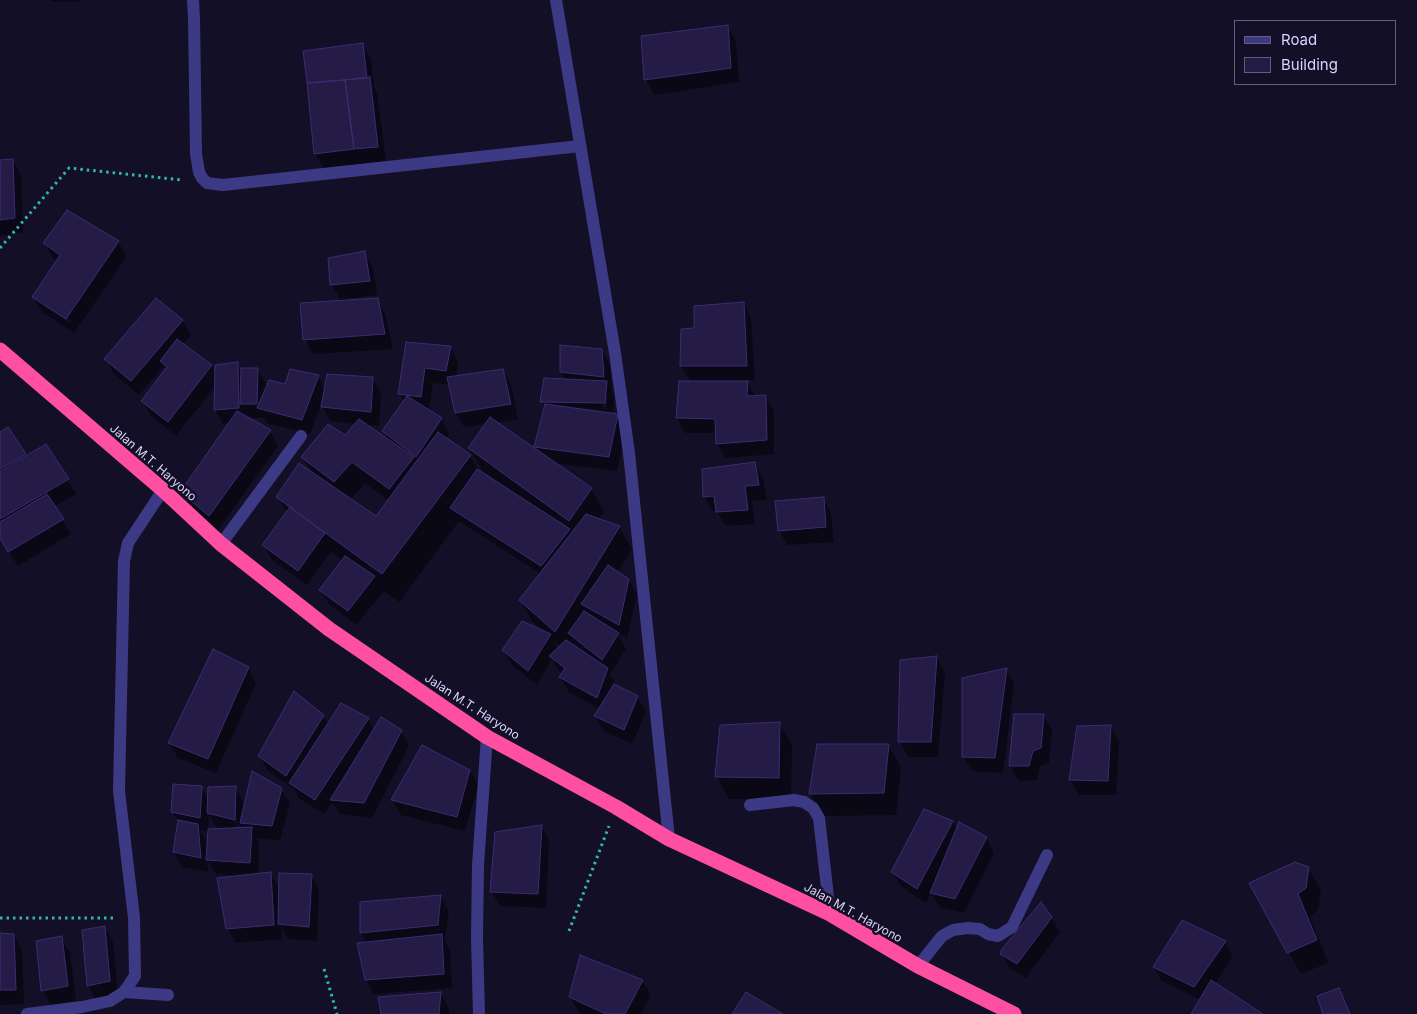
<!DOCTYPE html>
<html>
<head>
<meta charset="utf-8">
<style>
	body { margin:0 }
	#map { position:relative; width:1417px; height:1014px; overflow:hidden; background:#130f26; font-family:Inter,sans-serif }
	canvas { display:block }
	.legend { position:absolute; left:1234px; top:20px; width:162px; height:65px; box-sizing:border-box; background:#130f26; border:1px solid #625e7d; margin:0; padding:6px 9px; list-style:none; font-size:15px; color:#d9d4ff }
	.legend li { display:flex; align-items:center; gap:10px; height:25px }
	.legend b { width:25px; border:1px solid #625e7d }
</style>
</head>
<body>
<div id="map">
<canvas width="1417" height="1014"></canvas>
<ul class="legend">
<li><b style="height:6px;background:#3d3a85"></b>Road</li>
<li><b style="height:14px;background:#241b47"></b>Building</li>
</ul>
</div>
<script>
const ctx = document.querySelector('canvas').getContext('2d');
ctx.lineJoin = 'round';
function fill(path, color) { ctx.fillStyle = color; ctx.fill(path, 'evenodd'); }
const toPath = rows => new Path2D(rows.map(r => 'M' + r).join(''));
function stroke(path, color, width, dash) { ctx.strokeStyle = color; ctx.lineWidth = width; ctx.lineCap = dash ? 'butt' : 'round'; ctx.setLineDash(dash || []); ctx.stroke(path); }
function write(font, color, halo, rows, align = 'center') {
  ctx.font = font + ' Inter,sans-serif'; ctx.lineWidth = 5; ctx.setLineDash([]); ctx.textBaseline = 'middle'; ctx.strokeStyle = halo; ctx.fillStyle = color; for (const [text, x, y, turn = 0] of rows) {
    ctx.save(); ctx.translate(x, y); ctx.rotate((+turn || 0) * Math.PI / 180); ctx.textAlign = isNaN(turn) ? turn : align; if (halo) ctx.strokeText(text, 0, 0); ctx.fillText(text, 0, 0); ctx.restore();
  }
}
fill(toPath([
	[51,0,79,0,79,2,52,1],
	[727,27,736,41,739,82,654,95,646,80,642,37],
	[362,44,371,59,374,87,377,93,386,161,324,168,315,154,305,52],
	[13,160,21,175,23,232,0,236,0,161],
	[118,242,127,256,74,333,42,312,33,297,57,261,53,258,45,243],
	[44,303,72,321,70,323,44,306],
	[364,253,373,268,377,295,347,299,347,301,377,299,385,314,393,349,313,354,305,339,341,301,332,285,329,259],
	[743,303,751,318,755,380,746,380,756,397,765,397,774,411,774,454,726,458,717,443,717,433,685,433,677,418,681,382,691,382,681,366,696,329],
	[182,320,191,335,183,344,211,366,216,375,237,363,240,369,257,369,266,383,266,390,286,386,318,376,325,390,372,378,381,393,379,426,365,425,390,442,383,431,404,402,399,393,407,343,450,347,458,362,456,377,503,370,511,385,518,419,495,423,539,453,536,447,546,408,542,402,566,381,561,372,602,350,610,365,612,392,614,397,613,414,617,415,626,430,617,471,553,463,591,489,604,511,598,520,619,527,632,549,617,573,629,580,637,595,627,638,617,633,626,649,610,675,616,684,615,686,637,697,646,712,632,744,604,731,595,716,600,709,569,692,560,677,563,674,559,671,552,659,537,685,512,665,503,650,543,631,533,622,520,600,541,574,459,521,399,602,384,591,356,625,329,604,320,590,343,561,331,552,307,585,272,560,264,545,287,513,278,497,312,473,303,457,345,437,357,424,331,421,321,405,310,434,267,423,264,418,247,418,270,431,278,446,218,530,190,507,182,492,229,423,223,424,215,409,216,385,176,436,151,416,142,401,167,370,164,366,139,395,114,374,106,359],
	[433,383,450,385,456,413,464,427,487,424,469,448,482,470,507,488,506,490,481,473,470,456,446,439,449,434,441,419,429,411],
	[604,395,607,395,606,409,603,409],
	[365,483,389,501,376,518,350,500],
	[553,640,561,647,558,649],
	[575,643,580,651,572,646],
	[8,429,26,458,46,446,76,494,54,507,71,534,18,566,0,538,0,433],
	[754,464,763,478,767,500,752,501,755,524,726,526,717,511,712,511,704,496],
	[823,498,831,513,834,542,787,545,779,530],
	[937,657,945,672,938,757,908,757,900,742],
	[248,668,256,683,216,773,178,758,169,743],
	[1006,670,1014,684,1003,773,972,771,963,756],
	[323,716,328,725,368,719,374,730,401,731,409,746,372,818,340,814,332,802,324,814,299,798,294,789,268,771,259,756],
	[1043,716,1052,730,1049,763,1040,766,1037,780,1019,781,1010,766],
	[779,723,792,745,791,799,729,799,717,777],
	[1110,726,1119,741,1116,795,1079,795,1070,780],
	[818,745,888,745,901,767,896,815,823,816,810,794],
	[470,771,478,786,465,831,401,815,392,800],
	[201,787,209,800,235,787,243,802,244,808,281,789,290,804,280,840,257,838,259,843,258,875,270,873,280,890,311,875,319,890,317,941,288,939,281,926,282,939,236,943,227,928,238,876,216,874,207,860,208,872,182,867,174,852,179,822,172,811],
	[209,814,218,830,208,830],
	[233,814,242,829,239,829,231,815],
	[200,830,209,832,208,848,207,848,206,840],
	[925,811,953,822,957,830,986,838,994,853,964,913,940,907,931,893,926,903,901,886,893,872],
	[541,826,549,840,546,908,500,906,491,891],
	[1308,868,1321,890,1318,910,1310,917,1328,963,1301,974,1251,883],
	[440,896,449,911,445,939,444,940,450,950,452,988,374,994,366,980,367,943,361,933,361,903],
	[1051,917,1060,932,1026,978,1010,968,1002,953],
	[105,927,113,942,118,996,96,1000,88,985],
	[0,935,14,935,22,950,24,1004,0,1005],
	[61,938,70,952,76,1001,51,1005,43,991],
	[1225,942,1233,956,1215,984,1260,1014,1192,1014,1201,1000,1162,981,1154,967],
	[642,981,651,995,641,1014,583,1014,579,1012,570,997],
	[441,994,449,1008,449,1014,382,1014]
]), '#0007');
const building = toPath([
	[728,25,731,68,644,80,641,36,728,25],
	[363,43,367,78,307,83,303,51,363,43],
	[370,77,378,147,354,149,345,80,370,77],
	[345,80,354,149,314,154,307,83,345,80],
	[13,159,15,218,0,220,0,160,13,159],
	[67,210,119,241,66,319,32,297,60,255,43,243,67,210],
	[365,251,370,281,330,285,328,258,365,251],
	[156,298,183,320,131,381,104,359,156,298],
	[378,298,385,334,303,340,300,303,378,298],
	[744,302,747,366,680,366,681,329,694,328,694,306,744,302],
	[177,339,212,365,168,422,141,401,167,367,160,361,177,339],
	[406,342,451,346,446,371,425,368,421,397,398,394,406,342],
	[560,345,602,349,604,377,560,372,560,345],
	[238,362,239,408,214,410,215,365,238,362],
	[241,368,258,368,257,404,240,404,241,368],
	[290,369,319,375,302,420,257,408,269,380,285,384,290,369],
	[503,369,511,404,455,413,447,377,503,369],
	[327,374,373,377,371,412,321,407,327,374],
	[544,378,607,381,605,403,540,402,544,378],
	[679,381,748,381,747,396,766,395,767,440,716,444,715,419,676,418,679,381],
	[407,396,442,418,416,457,382,431,407,396],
	[545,404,618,414,609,457,534,447,545,404],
	[237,411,271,430,209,516,180,492,237,411],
	[490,417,592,488,569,521,468,448,490,417],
	[359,419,414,457,389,489,352,462,334,482,301,457,328,424,345,435,359,419],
	[8,427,26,454,0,469,0,432,8,427],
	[438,432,471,455,382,574,276,497,299,463,376,516,438,432],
	[46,444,69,479,0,519,0,471,46,444],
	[755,462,759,485,745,486,748,510,716,512,714,496,703,497,702,469,755,462],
	[477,469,570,529,541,566,450,508,477,469],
	[47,494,64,519,8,552,0,538,0,522,47,494],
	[824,497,826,527,778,531,775,501,824,497],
	[290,507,325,533,298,571,262,545,290,507],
	[586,514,620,526,555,632,519,600,586,514],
	[345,556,375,576,348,611,319,590,345,556],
	[608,565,629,579,619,625,581,604,608,565],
	[584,611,619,633,602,660,568,633,584,611],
	[522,621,551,634,528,671,502,650,522,621],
	[566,640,608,668,597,698,559,677,565,668,549,656,566,640],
	[213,649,249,667,208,759,168,743,213,649],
	[937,656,931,742,898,742,900,660,937,656],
	[1007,668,995,758,962,757,962,678,1007,668],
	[614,684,638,696,624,730,594,716,614,684],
	[294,691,324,715,286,776,258,756,294,691],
	[341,703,369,718,315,800,289,783,341,703],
	[1014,714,1044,714,1041,748,1033,751,1029,766,1009,766,1014,714],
	[381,717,402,730,364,803,330,800,381,717],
	[780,722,779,778,715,777,720,725,780,722],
	[1111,725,1108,781,1069,780,1077,726,1111,725],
	[817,744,889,744,884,793,809,794,817,744],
	[422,745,470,770,457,817,391,800,422,745],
	[252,771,282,788,272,826,240,823,252,771],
	[173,784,202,786,200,818,171,812,173,784],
	[236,786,235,820,207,813,208,787,236,786],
	[924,809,953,821,917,889,891,872,924,809],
	[178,820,198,824,201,858,173,852,178,820],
	[959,822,987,837,955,899,930,893,959,822],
	[542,825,538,894,490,892,495,832,542,825],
	[252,827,250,863,206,860,208,829,252,827],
	[1295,862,1309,867,1306,888,1298,894,1317,940,1287,953,1249,883,1295,862],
	[271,872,274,925,226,929,217,878,271,872],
	[279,873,312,874,309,927,278,924,279,873],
	[441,895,438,925,360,933,360,902,441,895],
	[1041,902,1052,917,1017,964,1000,954,1002,949,1041,902],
	[1182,920,1226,941,1194,987,1153,967,1182,920],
	[105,926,110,981,87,986,82,930,105,926],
	[0,933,14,934,16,990,0,990,0,933],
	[442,934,444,974,365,980,357,943,442,934],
	[62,936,68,986,41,991,36,941,62,936],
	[580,955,643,980,625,1014,606,1014,569,997,580,955],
	[1211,980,1263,1014,1191,1014,1211,980],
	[1339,988,1350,1014,1323,1014,1317,996,1339,988],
	[441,992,439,1014,381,1014,378,997,441,992],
	[746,992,783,1014,732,1014,746,992]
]);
fill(building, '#241b47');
stroke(building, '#3b2d73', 1);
stroke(toPath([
	[0,248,69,168,182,180],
	[0,918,114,918],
	[569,931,609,826],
	[324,969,337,1014]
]), '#2fb8b0', 3, [2.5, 4]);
stroke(toPath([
	[221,544,301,436],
	[124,992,168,995]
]), '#3d3a85', 12);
stroke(toPath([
	[193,0,194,18,196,154,199,172,202,178,207,183,223,185,580,146],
	[556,0,615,353,629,453,669,839],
	[750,805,794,800,804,802,813,808,819,818,830,914],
	[918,966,942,936,953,930,968,928,980,929,988,934,998,936,1012,927,1047,855],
	[27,1014,82,1007,110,1001,124,992,135,976,134,918,119,791,124,561,128,543,163,490],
	[479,1014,477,938,478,865,487,737]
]), '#3d3a85', 12);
stroke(toPath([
	[0,350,163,490,221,544,329,629,487,737,616,807,669,839,830,914,918,966,1014,1014]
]), '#ff4fa3', 15);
write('12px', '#d9d4ff', '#130f26', [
	["Jalan M.T. Haryono",153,463,41],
	["Jalan M.T. Haryono",472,707,33],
	["Jalan M.T. Haryono",853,913,29]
]);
</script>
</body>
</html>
